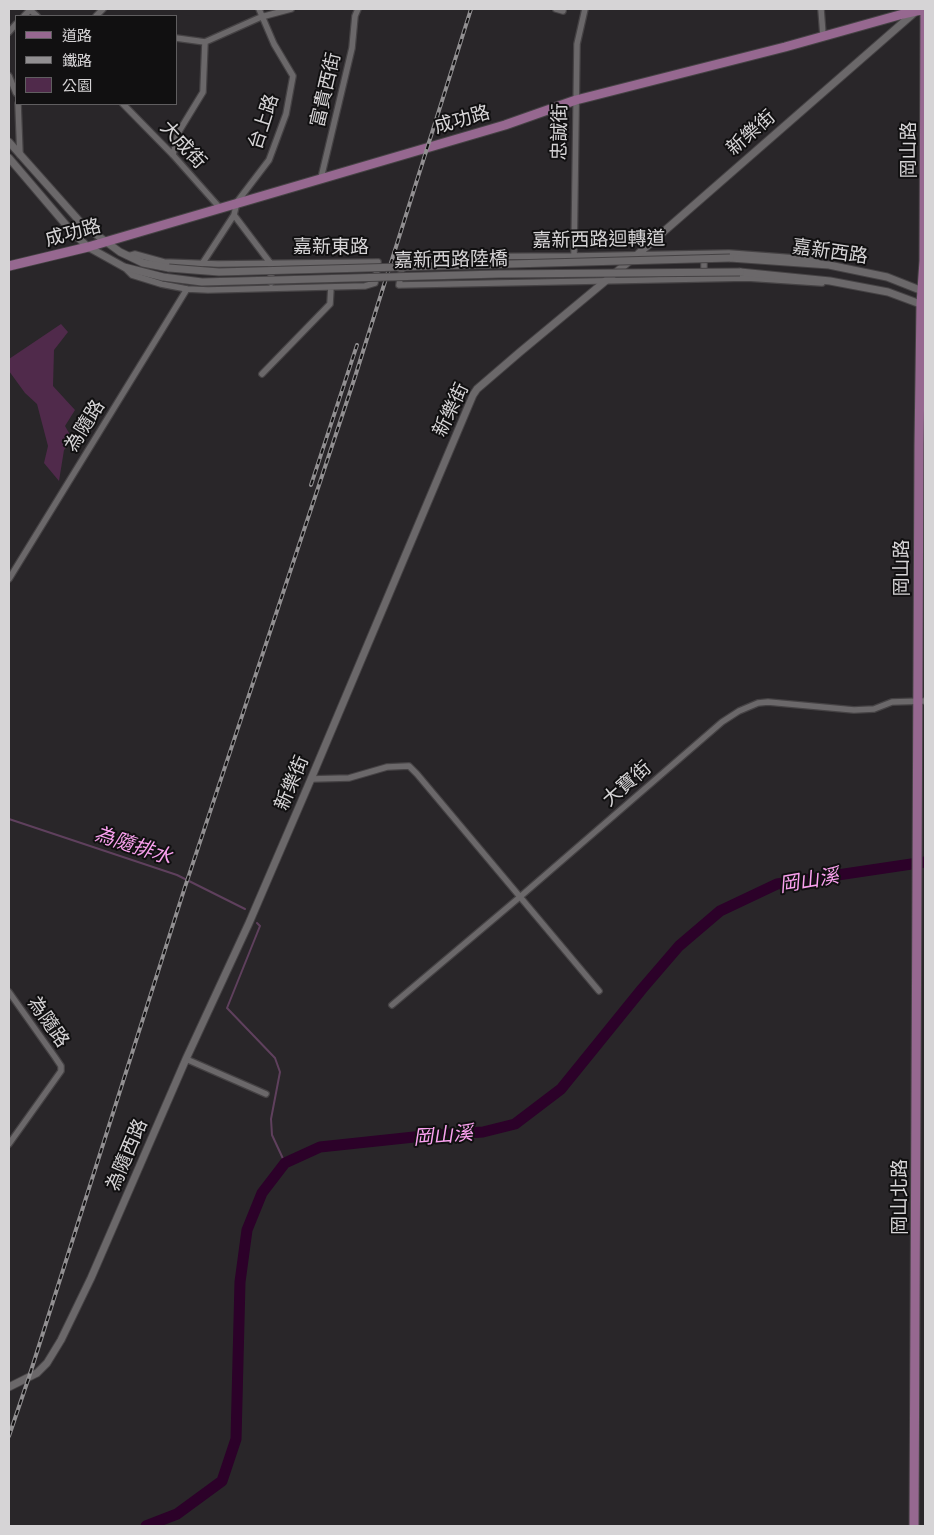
<!DOCTYPE html>
<html>
<head>
<meta charset="utf-8">
<style>
	body { margin:0 }
	#map { position:relative; width:934px; height:1535px; overflow:hidden; background:#292629; font-family:"Alegreya Sans","Noto Sans TC",sans-serif }
	canvas { display:block }
	.frame { position:absolute; inset:0; border:10px solid #d6d4d6; pointer-events:none }
	.legend { position:absolute; left:15px; top:15px; width:162px; height:90px; box-sizing:border-box; background:#111011; border:1px solid #605e60; margin:0; padding:6px 9px; list-style:none; font-size:15px; color:#d6d4d6 }
	.legend li { display:flex; align-items:center; gap:10px; height:25px }
	.legend b { width:25px; border:1px solid #605e60 }
</style>
</head>
<body>
<div id="map">
<canvas width="934" height="1535"></canvas>
<div class="frame"></div>
<ul class="legend">
<li><b style="height:6px;background:#966890"></b>道路</li>
<li><b style="height:6px;background:#918f91"></b>鐵路</li>
<li><b style="height:14px;background:#502a4b"></b>公園</li>
</ul>
</div>
<script>
const ctx = document.querySelector('canvas').getContext('2d');
ctx.lineJoin = 'round';
function fill(path, color) { ctx.fillStyle = color; ctx.fill(path, 'evenodd'); }
const toPath = rows => new Path2D(rows.map(r => 'M' + r).join(''));
function stroke(path, color, width, dash) { ctx.strokeStyle = color; ctx.lineWidth = width; ctx.lineCap = dash ? 'butt' : 'round'; ctx.setLineDash(dash || []); ctx.stroke(path); }
function write(font, color, halo, rows, align = 'center') {
  ctx.font = font + ' "Alegreya Sans","Noto Sans TC",sans-serif'; ctx.lineWidth = 4; ctx.setLineDash([]); ctx.textBaseline = 'middle'; ctx.strokeStyle = halo; ctx.fillStyle = color; for (const [text, x, y, turn = 0] of rows) {
    ctx.save(); ctx.translate(x, y); ctx.rotate((+turn || 0) * Math.PI / 180); ctx.textAlign = isNaN(turn) ? turn : align; if (halo) ctx.strokeText(text, 0, 0); ctx.fillText(text, 0, 0); ctx.restore();
  }
}
fill(toPath([
	[61,324,68,332,54,350,53,386,75,410,65,426,73,440,64,450,59,481,44,463,48,446,37,404,25,393,9,371,9,359]
]), '#502a4b');
stroke(toPath([
	[9,819,177,875,245,909],
	[257,923,260,926,227,1008,275,1058,280,1072,271,1119,272,1135,285,1163]
]), '#5f405d', 2);
stroke(toPath([
	[146,1526,177,1514,222,1481,236,1439,240,1282,247,1230,262,1193,285,1163,320,1147,433,1135,483,1132,515,1124,561,1089,642,989,679,946,720,911,777,884,925,862]
]), '#2c0129', 11);
const minor = toPath([
	[29,9,37,16],
	[556,9,563,11],
	[821,9,823,35],
	[24,16,31,9],
	[96,16,103,9],
	[9,32,16,24],
	[176,38,205,42],
	[9,76,16,93],
	[18,104,20,155],
	[123,104,173,155,220,208],
	[173,155,178,133,203,92,205,42,261,17,291,9],
	[321,178,352,48,355,16,358,9],
	[234,215,271,264,271,283],
	[574,256,577,44,585,9],
	[704,256,704,277],
	[819,263,809,259,729,253,574,256,404,257,399,285,747,278,822,283],
	[202,264,234,215,237,202,269,160,286,114,293,76,274,44,259,9],
	[124,267,132,275,161,284,187,289,208,290,365,286,375,283,378,262,218,264,164,262,135,254,128,256],
	[262,374,330,304,331,287],
	[9,579,187,289],
	[311,779,349,778,387,767,409,766,417,774,599,991],
	[9,992,55,1057,61,1066,61,1071,9,1144],
	[392,1005,521,896,722,722,739,711,758,703,768,702,854,710,874,709,892,702,925,701],
	[186,1059,266,1094]
]);
const tertiary = toPath([
	[9,142,82,224,120,252,143,263,169,268],
	[9,158,72,232,88,247,124,267,163,277],
	[730,258,829,265,887,277,925,292],
	[740,272,830,281,888,292,923,305],
	[9,1387,37,1373,47,1363,61,1340,91,1278,186,1059,249,923,311,779,473,395,477,389,520,352,638,254,914,13]
]);
const primary = toPath([
	[9,266,88,247,505,125,576,100,785,47,903,14,925,9],
	[914,1526,919,445,921,304,924,261,925,9]
]);
stroke(minor, '#454244', 8);
stroke(tertiary, '#454244', 9);
stroke(primary, '#454244', 11);
stroke(minor, '#6b686a', 5.5);
stroke(tertiary, '#6b686a', 7);
stroke(primary, '#966890', 9);
const rail = toPath([
	[311,485,357,345],
	[9,1436,29,1377,184,890,354,380,471,9]
]);
stroke(rail, '#918f91', 4);
stroke(rail, '#111011', 2, [5.5]);
const tertiaryBridge = toPath([
	[169,268,219,272,730,258],
	[163,277,202,282,499,274,740,272]
]);
stroke(tertiaryBridge, '#454244', 9, []);
stroke(tertiaryBridge, '#6b686a', 7);
write('19px', '#d6d4d6', '#111011', [
	["富貴西街",326,90,-77],
	["成功路",462,120,-16],
	["台上路",264,122,-72],
	["忠誠街",560,132,-89],
	["新樂街",751,133,-41],
	["大成街",183,145,47],
	["岡山路",909,150,-90],
	["成功路",73,233,-15],
	["嘉新西路迴轉道",599,240,-1],
	["嘉新東路",331,247],
	["嘉新西路",830,252,8],
	["嘉新西路陸橋",451,260,-1],
	["新樂街",451,410,-64],
	["為隨路",85,426,-58],
	["岡山路",902,568,-90],
	["新樂街",292,783,-67],
	["大寶街",627,784,-41],
	["為隨路",48,1022,55],
	["為隨西路",127,1155,-67],
	["岡山北路",900,1197,-90]
]);
write('italic 20px', '#faa1ef', '#111011', [
	["為隨排水",133,846,18],
	["岡山溪",809,881,-10],
	["岡山溪",443,1136,-5]
]);
</script>
</body>
</html>
